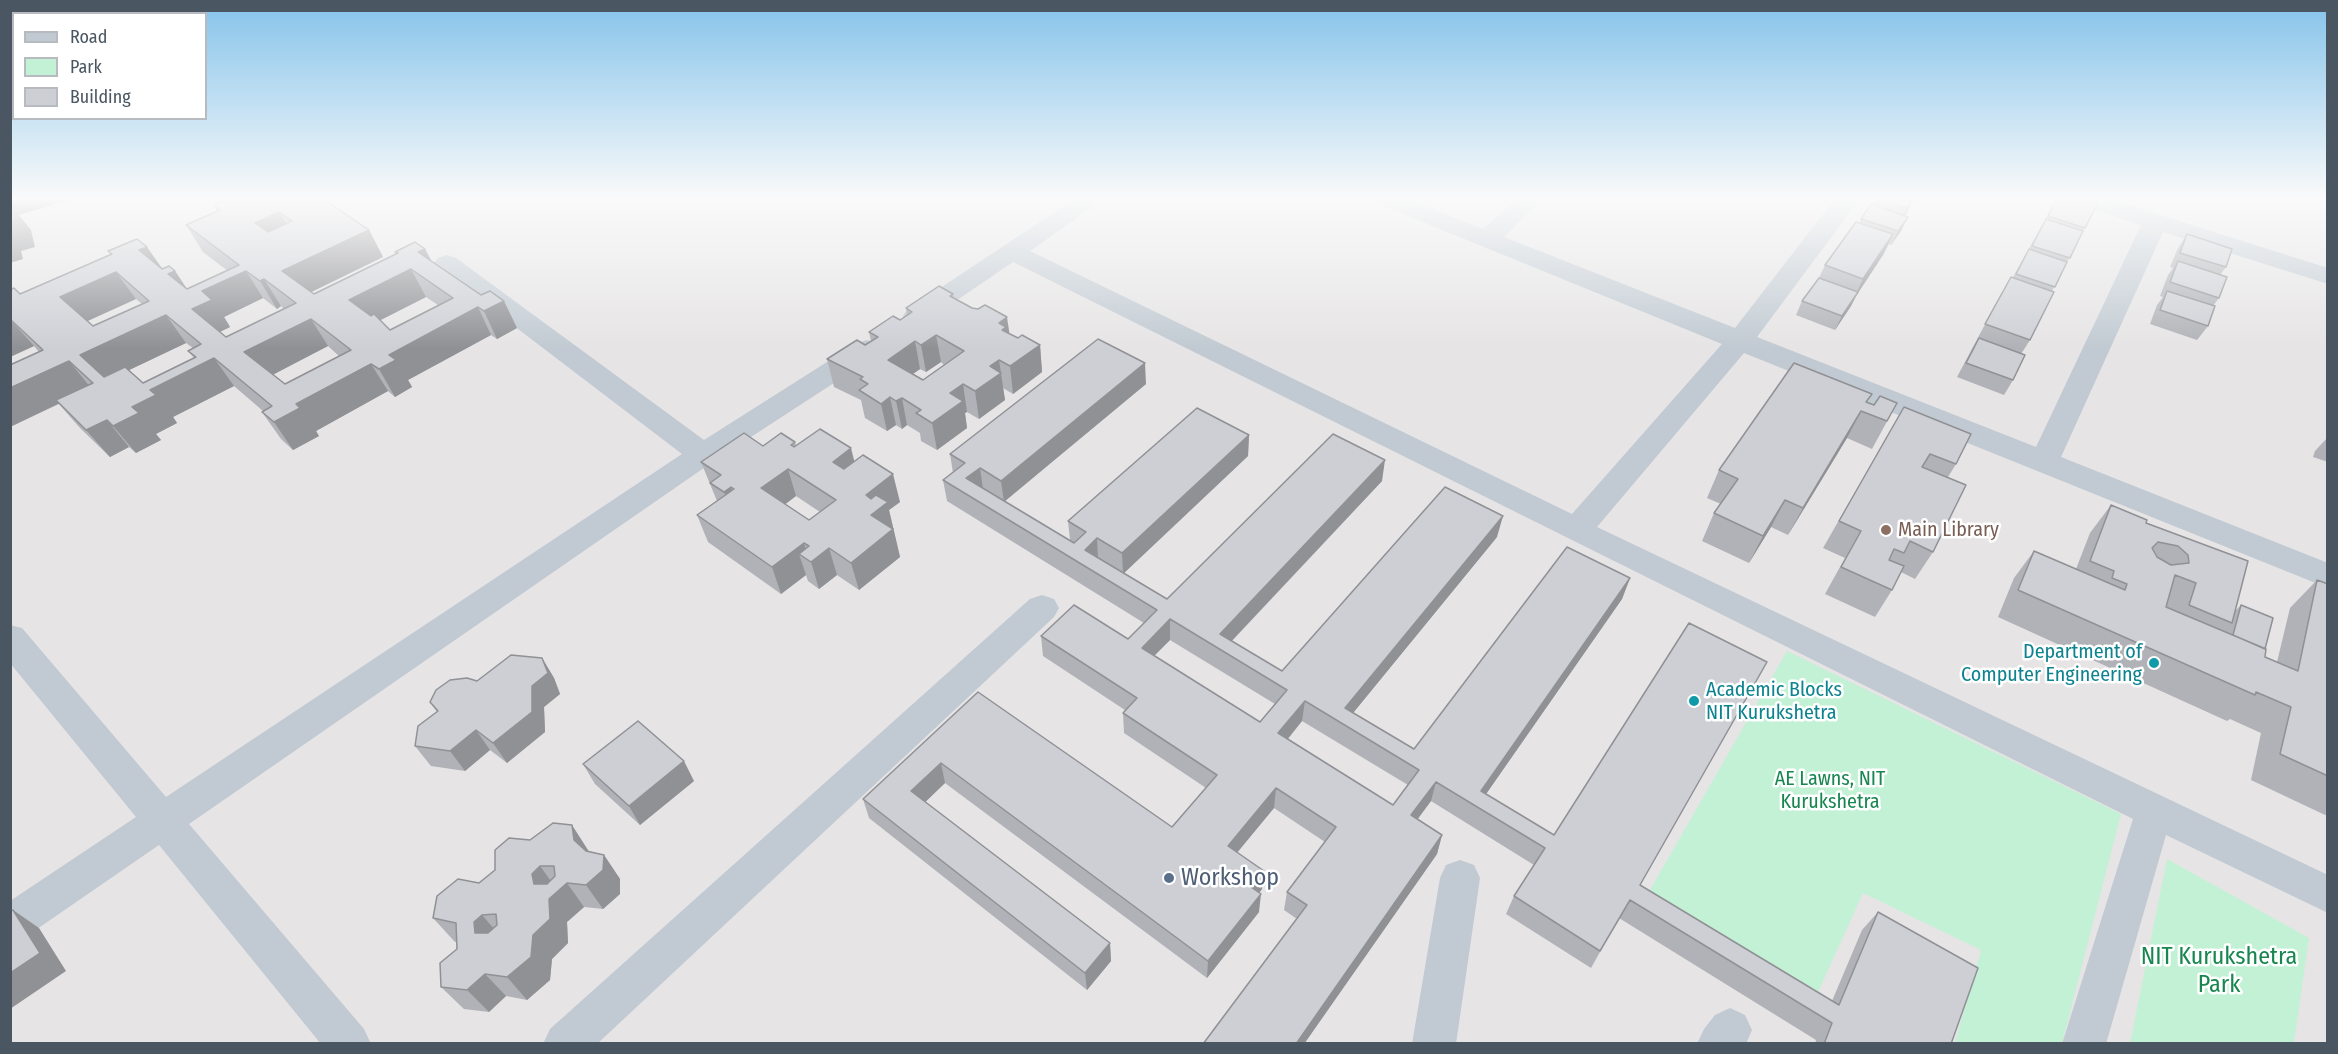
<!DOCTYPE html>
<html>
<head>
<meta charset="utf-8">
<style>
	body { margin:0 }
	#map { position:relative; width:2338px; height:1054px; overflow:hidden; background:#f5f3f3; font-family:"Fira Sans Condensed",sans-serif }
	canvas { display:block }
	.frame { position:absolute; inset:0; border:12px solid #4a5661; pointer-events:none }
	.legend { position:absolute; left:12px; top:12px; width:195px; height:108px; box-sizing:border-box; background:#fff; border:2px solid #b7bbc0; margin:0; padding:8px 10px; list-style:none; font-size:18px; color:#4a5661 }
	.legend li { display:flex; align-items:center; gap:12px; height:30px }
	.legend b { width:30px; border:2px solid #b7bbc0 }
</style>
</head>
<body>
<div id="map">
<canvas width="2338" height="1054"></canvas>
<div class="frame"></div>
<ul class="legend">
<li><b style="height:8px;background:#c1cad2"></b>Road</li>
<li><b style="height:16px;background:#c3f1d5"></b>Park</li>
<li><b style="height:16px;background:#cdcfd5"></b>Building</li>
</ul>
</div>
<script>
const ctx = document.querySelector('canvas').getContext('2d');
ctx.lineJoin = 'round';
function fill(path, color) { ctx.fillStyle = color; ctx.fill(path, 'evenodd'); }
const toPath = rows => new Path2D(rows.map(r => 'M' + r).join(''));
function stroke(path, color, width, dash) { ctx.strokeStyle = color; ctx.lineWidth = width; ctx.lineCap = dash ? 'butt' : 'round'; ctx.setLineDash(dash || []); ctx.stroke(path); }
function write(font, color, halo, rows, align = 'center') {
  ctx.font = font + ' "Fira Sans Condensed",sans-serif'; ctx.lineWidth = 5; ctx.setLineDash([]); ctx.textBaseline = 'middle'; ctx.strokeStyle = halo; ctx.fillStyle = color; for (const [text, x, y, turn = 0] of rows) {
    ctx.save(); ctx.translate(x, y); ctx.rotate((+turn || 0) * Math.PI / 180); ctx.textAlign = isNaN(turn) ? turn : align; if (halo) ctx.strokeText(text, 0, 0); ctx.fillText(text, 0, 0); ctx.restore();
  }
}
fill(toPath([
	[11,200,2327,200,2327,1043,11,1043]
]), '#e6e4e5');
fill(toPath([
	[1787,651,2121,814,2062,1043,1955,1043,1981,950,1863,893,1813,1003,1646,897],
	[2167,859,2309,938,2294,1043,2130,1043]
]), '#c3f1d5');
fill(toPath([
	[1073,200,1102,200,1030,251,1572,514,1722,344,1381,205,1377,200,1411,200,1483,229,1515,200,1541,200,1504,237,1735,328,1834,200,1859,200,1757,337,2036,447,2141,225,2079,205,2075,200,2113,200,2328,268,2328,284,2163,232,2061,457,2328,563,2328,588,1744,353,1597,527,2328,875,2328,913,2166,835,2106,1044,2062,1044,2133,819,1013,262,925,322,916,324,907,322,903,316,907,310,1073,200],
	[447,255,456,258,704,440,857,343,867,340,877,343,881,349,877,355,714,461,189,824,364,1029,371,1044,321,1044,159,845,24,938,10,943,10,901,136,817,10,663,10,625,22,628,166,797,682,454,438,268,434,263,438,258,447,255],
	[1042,595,1054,599,1059,608,1054,617,597,1044,543,1044,550,1029,1030,599,1042,595],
	[1460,860,1474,865,1480,878,1456,1044,1412,1044,1440,878,1446,865,1460,860],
	[1730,1008,1745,1015,1752,1030,1746,1044,1697,1044,1704,1029,1715,1015,1730,1008]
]), '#c1cad2');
fill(toPath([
	[226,200,369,230,383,257,311,292,314,294,396,254,395,252,425,249,432,262,517,328,497,339,491,335,408,380,412,387,395,397,388,391,316,431,319,436,293,450,281,439,262,412,263,411,234,386,173,417,177,423,156,434,161,440,136,453,129,447,110,457,80,428,59,404,10,427,10,365,39,352,34,346,10,357,10,290,20,294,111,255,108,251,162,269,175,271,187,289,228,271,203,252,186,225,217,211,214,205],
	[426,297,438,305,390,330,380,320],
	[263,298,277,309,281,306,284,309,226,337,220,332,230,327,224,317],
	[136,299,142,304,93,326,87,321],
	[186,343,193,348,188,351,194,358,143,383,129,370],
	[328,346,339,356,285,384,273,374],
	[1875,200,1918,200,1916,202,1913,201,1905,216,1908,217,1901,231,1891,245,1889,244,1883,255,1856,296,1851,306,1835,330,1796,315,1802,301,1819,278,1825,265,1859,223,1861,219,1873,205],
	[2056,200,2085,228,2052,291,2030,340,2021,354,2013,380,2004,395,1957,377,1999,298,2011,277,2013,277],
	[2187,234,2226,267,2220,275,2219,298,2213,306,2208,326,2197,340,2150,324,2157,305,2163,297,2160,296,2168,275,2173,268,2170,267,2178,248],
	[953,294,954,298,1009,334,1018,338,1040,345,1042,372,1013,394,1003,388,1005,400,979,419,967,412,965,413,967,428,937,450,921,441,920,433,907,425,902,429,896,425,887,431,865,418,861,400,834,387,827,359,865,345,871,341,869,332,900,320,907,316,906,308],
	[941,362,944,365,923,380,913,374,920,369,926,372],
	[1146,384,1004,501,1070,540,1068,521,1249,435,1248,456,1124,573,1167,599,1382,481,1232,641,1282,671,1497,537,1353,713,1414,749,1630,578,1622,599,1486,794,1832,1001,1862,930,1878,912,1951,1044,1815,1044,1816,1040,1619,918,1591,968,1506,914,1514,896,1534,865,1431,801,1417,819,1442,835,1437,854,1304,1044,1203,1044,1297,919,1284,910,1287,892,1325,842,1274,808,1237,852,1262,889,1259,893,1259,912,1207,978,945,783,925,802,1110,943,1111,961,1087,990,869,818,863,799,978,692,1172,827,1206,788,1124,733,1123,713,1125,710,1043,656,1041,636,1128,639,1144,623,947,501,943,480,953,473,950,454],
	[1170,640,1275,704,1260,722,1154,656],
	[1302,721,1408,785,1393,805,1288,739],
	[1867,402,1874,405,1897,403,1872,449,1847,438,1788,535,1771,527,1749,563,1702,541,1714,513,1721,504,1707,498,1719,470],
	[1904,407,1956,464,1948,477,1933,552,1915,579,1901,572,1892,590,1875,617,1825,594,1845,558,1823,548],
	[2328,437,2328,462,2313,457,2315,451],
	[795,442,796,445,855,461,900,502,889,510,900,557,859,590,837,575,819,589,808,581,806,575,781,594,708,542,697,515,717,501,701,462,763,446],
	[796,496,820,512,809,520,785,504],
	[2111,505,2146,523,2248,561,2235,611,2241,605,2265,649,2265,657,2277,662,2290,608,2317,580,2328,584,2328,813,2325,815,2251,780,2261,733,2230,719,2227,721,1998,617,2014,578,2034,551,2076,569,2090,533],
	[542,658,554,678,560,694,544,707,545,732,507,763,490,750,465,771,431,766,415,746,437,712,430,702,477,681],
	[583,764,694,781,640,825,595,784],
	[588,850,589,851,604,855,620,879,620,894,603,909,584,907,567,922,568,943,552,959,550,980,527,1000,506,996,489,1012,464,1009,441,987,457,949,457,942,455,942,433,918,495,870]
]), '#b0b2b7');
fill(toPath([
	[10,200,69,200,19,215,31,230,35,247,21,251,23,259,10,263],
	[1913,200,1914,200,1909,209,1901,222,1907,208],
	[279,212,295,238,271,250,255,223],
	[1908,217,1901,231,1891,245,1898,231],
	[369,230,383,257,299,298,282,271],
	[1893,234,1883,255,1856,296,1851,306,1835,330,1842,316,1855,296,1863,279],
	[147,247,166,274,139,250],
	[425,249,439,276,418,252],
	[411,269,426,297,365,328,349,300],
	[175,271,193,298,168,274],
	[246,271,263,298,224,317,230,327,211,336,192,309,202,291],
	[116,272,136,299,81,324,60,297],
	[264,279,281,306,277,309,260,281],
	[504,301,517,328,497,339,484,311],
	[478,307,491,335,408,380,412,387,395,397,379,369,389,355],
	[166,315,186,343,102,383,80,355],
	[1007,317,1011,344,1004,349,999,323],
	[10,319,34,346,10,357],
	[311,319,328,346,263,380,244,352],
	[936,335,941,362,926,372,921,345],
	[915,341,920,369,894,387,888,360],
	[1040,345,1042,372,1013,394,1010,366],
	[214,358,234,386,173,417,177,423,156,434,161,440,136,453,113,426,150,390],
	[999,360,1005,400,979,419,975,391,990,366],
	[69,361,91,388,10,427,10,388],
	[1145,363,1146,384,1004,502,1001,481],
	[371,364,388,391,316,431,319,436,293,450,274,422,296,404],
	[963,384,967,412,965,413,967,428,937,450,932,423,950,393],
	[890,397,896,425,887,431,881,404],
	[902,398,907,425,902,429,896,401],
	[1861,411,1847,438,1788,535,1803,508],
	[107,420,129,447,110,457,86,430],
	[1249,435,1248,456,1123,574,1122,553],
	[851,448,858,476,840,490,833,462],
	[1385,460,1382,481,1222,651,1220,634],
	[980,468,983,489,966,478],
	[788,469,796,496,770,516,761,488],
	[893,474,900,502,889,510,900,557,859,590,851,563,866,495],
	[731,487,741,515,734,520,724,492],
	[1785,500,1771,527,1749,563,1763,536],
	[1503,516,1497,537,1344,724,1345,708],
	[1097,538,1098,559,1085,550],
	[804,543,809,561,799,554,806,575,781,594,772,567],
	[829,548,837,575,819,589,811,562],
	[1630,578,1622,599,1477,807,1481,791],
	[1170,619,1170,640,1142,668,1142,648],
	[542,658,554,678,560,694,544,707,545,732,507,763,493,743,532,686],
	[1305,701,1302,721,1276,753,1278,733],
	[476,730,490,750,465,771,450,751],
	[684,761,694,781,640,825,629,806],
	[941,763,945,783,916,811,911,791],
	[1436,782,1431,801,1406,835,1411,815],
	[1276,788,1274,808,1227,865,1228,846],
	[572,825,588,850,591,865,574,840],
	[1442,835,1437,854,1304,1044,1296,1044],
	[604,855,620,879,620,894,603,909,586,885],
	[540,866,558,891,567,883,584,907,567,922,568,943,552,959,550,980,527,1000,507,977,534,884,532,874],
	[1264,871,1262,889,1249,906,1251,887],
	[1261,894,1259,912,1207,978,1208,961],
	[13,910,39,928,66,971,10,1009,10,973],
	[482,915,502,938,475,933,474,922],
	[1110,943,1111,961,1087,990,1085,973],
	[485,974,506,996,489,1012,467,990]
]), '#909195');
const building = toPath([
	[226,200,325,200,369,230,282,271,314,294,398,253,395,252,415,242,425,249,418,252,481,295,490,291,504,301,484,311,478,307,389,355,396,360,379,369,371,364,296,404,300,408,274,422,262,412,272,406,214,358,150,390,156,395,132,407,139,413,113,426,107,420,86,430,56,400,93,383,69,361,10,388,10,365,43,350,10,319,10,290,14,288,20,294,112,254,108,251,137,239,147,247,139,250,162,269,169,266,175,271,168,274,187,289,239,265,186,225,220,210,214,205,226,200],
	[279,212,292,221,268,232,255,223,279,212],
	[411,269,453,298,390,330,374,314,371,316,349,300,411,269],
	[246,271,260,281,264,279,296,303,226,337,192,309,212,300,202,291,246,271],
	[116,272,149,301,93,326,60,297,116,272],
	[166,315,201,344,188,351,196,357,143,383,125,367,104,377,80,355,166,315],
	[311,319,351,350,285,384,244,352,311,319],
	[1883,200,1913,200,1907,208,1883,200],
	[2056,200,2090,200,2098,203,2085,228,2048,216,2056,200],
	[1871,204,1908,217,1898,231,1861,219,1871,204],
	[10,205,14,220,10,221,10,205],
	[2046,219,2083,231,2070,258,2032,246,2046,219],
	[1856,222,1893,234,1863,279,1825,265,1856,222],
	[2187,234,2232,249,2226,267,2180,253,2187,234],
	[2029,249,2067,262,2055,287,2016,274,2029,249],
	[2178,261,2227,277,2219,298,2170,282,2178,261],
	[2011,277,2054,292,2030,340,1985,324,2011,277],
	[1819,278,1858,292,1842,316,1802,301,1819,278],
	[939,286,953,294,950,296,972,308,978,309,985,305,1007,317,999,323,1006,327,1002,330,1018,338,1022,335,1040,345,1010,366,999,360,990,366,1001,373,975,391,963,384,950,393,963,401,932,423,916,413,921,410,902,398,896,401,890,397,881,404,859,390,868,384,860,379,863,377,827,359,857,340,865,345,878,337,869,332,893,316,900,320,912,312,906,308,939,286],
	[936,335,964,351,923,380,888,360,915,341,921,345,936,335],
	[2167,291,2215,306,2208,326,2160,310,2167,291],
	[1979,338,2025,355,2013,380,1966,363,1979,338],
	[1098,339,1145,363,1001,481,980,468,966,478,1074,543,1086,532,1068,521,1197,408,1249,435,1122,553,1097,538,1085,550,1167,599,1333,434,1385,460,1220,634,1282,671,1445,487,1503,516,1345,708,1414,749,1567,547,1630,578,1481,791,1554,835,1689,623,1767,662,1640,885,1839,1005,1878,912,1978,968,1951,1044,1824,1044,1832,1023,1630,900,1600,951,1514,896,1545,848,1436,782,1411,815,1442,835,1296,1044,1203,1044,1307,905,1287,892,1336,827,1276,788,1228,846,1264,871,1251,887,1261,894,1208,961,941,763,911,791,1110,943,1085,973,863,799,978,692,1172,827,1217,775,1123,713,1137,698,1041,636,1074,605,1128,639,1157,610,943,480,965,463,950,454,1098,339],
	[1170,619,1287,690,1260,722,1142,648,1170,619],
	[1305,701,1419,770,1393,805,1278,733,1305,701],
	[1794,363,1872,394,1866,402,1874,405,1880,396,1897,403,1887,421,1861,411,1803,508,1785,500,1763,536,1714,513,1738,479,1719,470,1794,363],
	[1904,407,1971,434,1956,464,1930,454,1922,467,1966,485,1933,552,1910,541,1904,553,1894,549,1889,560,1904,566,1892,590,1841,567,1861,531,1839,521,1904,407],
	[820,429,851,448,833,462,844,469,863,455,893,474,866,495,871,499,876,495,888,502,871,515,893,529,851,563,829,548,811,562,799,554,809,546,804,543,772,567,697,515,734,489,731,487,724,492,710,483,721,475,701,462,744,433,763,446,781,433,795,442,791,445,794,447,820,429],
	[788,469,836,500,809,520,761,488,788,469],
	[2111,505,2147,520,2146,523,2248,561,2232,623,2189,605,2196,583,2175,575,2166,607,2266,649,2265,657,2298,671,2317,580,2328,584,2328,776,2280,754,2291,707,2256,692,2255,695,2018,590,2034,551,2125,590,2127,584,2112,578,2114,571,2090,561,2111,505],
	[2158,542,2178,546,2188,555,2189,563,2171,565,2157,557,2152,548,2158,542],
	[2241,605,2273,618,2265,649,2233,635,2241,605],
	[511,655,542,658,548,673,532,686,532,712,493,743,476,730,450,751,415,746,418,726,438,711,430,702,436,690,450,680,467,678,477,681,511,655],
	[638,721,684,761,629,806,583,764,638,721],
	[553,823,572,825,574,840,586,851,604,855,603,870,586,885,567,883,549,899,550,919,533,935,531,957,507,977,485,974,467,990,441,987,440,963,457,949,456,923,433,918,437,896,458,879,479,883,495,870,495,850,509,838,530,840,553,823],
	[540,866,554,866,555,876,547,884,534,884,532,874,540,866],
	[496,914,497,925,488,933,475,933,474,922,482,915,496,914],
	[13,910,40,953,10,973,10,911,13,910]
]);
fill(building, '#cdcfd5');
stroke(building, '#909195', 1.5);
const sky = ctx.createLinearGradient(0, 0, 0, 348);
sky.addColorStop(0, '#85c3ea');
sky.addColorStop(0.57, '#fafafa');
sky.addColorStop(1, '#fafafa00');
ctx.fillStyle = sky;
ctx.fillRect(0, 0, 2338, 348);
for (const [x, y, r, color] of [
	[1886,530,6,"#8d6e63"],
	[2154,663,6,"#0f9aa8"],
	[1694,701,6,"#0f9aa8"],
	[1169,878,6,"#5c6f8a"]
]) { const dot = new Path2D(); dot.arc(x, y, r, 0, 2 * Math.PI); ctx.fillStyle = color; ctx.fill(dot); stroke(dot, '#fff', 2); }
write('20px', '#785e54', '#fff', [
	["Main Library",1898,530]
], 'left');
write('20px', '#0d838f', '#fff', [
	["Department of",2142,652],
	["Computer Engineering",2142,675],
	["Academic Blocks",1706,690,"left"],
	["NIT Kurukshetra",1706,713,"left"]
], 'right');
write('20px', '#17864f', '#fff', [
	["AE Lawns, NIT",1830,779],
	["Kurukshetra",1830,802]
]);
write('24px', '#4e5e75', '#fff', [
	["Workshop",1181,878]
], 'left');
write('24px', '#17864f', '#fff', [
	["NIT Kurukshetra",2219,957],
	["Park",2219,985]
]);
</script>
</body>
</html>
